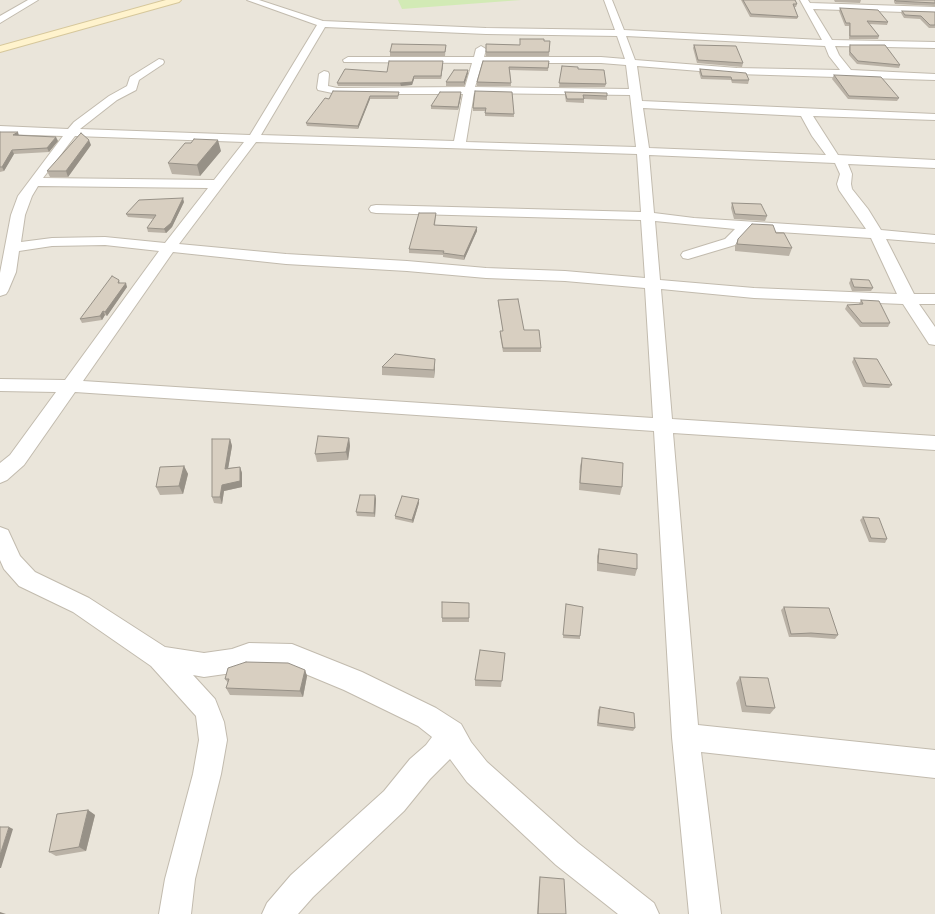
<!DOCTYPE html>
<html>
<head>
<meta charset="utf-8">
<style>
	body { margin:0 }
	canvas { display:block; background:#f6f3ec }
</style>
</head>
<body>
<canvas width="935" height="914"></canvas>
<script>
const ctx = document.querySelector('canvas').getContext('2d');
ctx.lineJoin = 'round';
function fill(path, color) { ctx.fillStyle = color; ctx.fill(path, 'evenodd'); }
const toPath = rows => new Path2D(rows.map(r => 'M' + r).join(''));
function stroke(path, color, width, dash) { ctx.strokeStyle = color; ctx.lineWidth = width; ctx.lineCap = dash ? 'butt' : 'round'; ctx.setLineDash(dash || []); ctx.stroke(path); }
fill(toPath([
	[0,0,935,0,935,914,0,914]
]), '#eae5da');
fill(toPath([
	[398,0,521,0,402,9]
]), '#d2eab5');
const street = toPath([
	[28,0,38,0,0,23,0,16,28,0],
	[247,0,259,0,323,21,486,28,615,30,604,0,612,0,624,30,822,40,800,0,808,0,810,3,935,7,935,13,813,9,832,40,935,42,935,48,835,46,839,55,851,70,935,74,935,80,737,74,637,66,642,101,935,114,935,120,813,116,838,155,935,160,935,168,848,164,852,174,851,184,852,189,868,209,881,230,935,235,935,243,886,239,914,294,935,294,935,304,919,304,935,327,935,345,929,344,903,304,754,298,661,289,672,419,935,436,935,450,673,433,698,725,935,750,935,778,701,752,721,914,689,914,672,737,654,431,75,392,24,465,7,480,0,483,0,463,10,455,56,392,0,391,0,379,65,380,159,251,105,245,52,246,19,251,16,272,8,291,6,294,0,296,0,273,11,215,18,196,63,136,0,134,0,126,68,129,74,122,109,96,127,86,130,77,159,59,163,60,164,62,163,64,139,80,136,90,117,100,80,129,250,135,317,25,247,0],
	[325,27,486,34,617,36,625,59,601,57,484,57,486,49,481,46,476,49,474,57,348,57,343,60,344,62,472,63,465,87,337,88,328,86,329,74,328,72,324,71,319,74,317,88,318,90,337,94,463,94,454,141,261,135,325,27],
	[626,36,825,46,829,56,840,70,737,68,635,60,626,36],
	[482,63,601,63,626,65,629,89,475,87,482,63],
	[474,93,630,95,636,147,466,142,474,93],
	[643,108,801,116,812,136,826,155,649,148,643,108],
	[75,136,244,142,214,180,43,178,75,136],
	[256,142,637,154,641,212,376,205,371,206,369,209,371,212,376,213,641,220,645,278,565,271,486,268,407,261,286,254,179,244,256,142],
	[649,155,835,163,840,174,837,184,839,190,866,229,694,218,654,213,649,155],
	[38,186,208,188,165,243,105,237,52,238,21,242,25,215,32,196,38,186],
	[655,221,735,229,725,239,683,252,681,255,683,258,688,259,735,245,749,230,871,238,897,294,754,288,660,280,655,221],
	[173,252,286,264,407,271,486,278,565,281,645,288,653,418,83,381,173,252],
	[0,527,8,530,20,556,35,572,89,598,165,647,204,653,232,649,249,643,292,644,362,672,436,708,461,724,471,742,487,762,578,843,654,903,659,914,618,914,556,865,467,782,450,759,430,779,404,811,313,897,298,914,262,914,267,903,291,875,384,791,410,759,426,745,432,737,418,726,344,690,291,668,249,667,232,673,204,677,193,675,215,699,224,722,227,740,221,774,195,879,191,914,159,914,165,879,193,774,199,740,196,716,151,666,73,612,19,586,4,569,0,560,0,527]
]);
const secondary = toPath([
	[166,0,181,0,179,2,0,52,0,46,166,0]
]);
stroke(street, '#c2bbae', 2);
stroke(secondary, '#d6c79b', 2);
fill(street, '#fff');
fill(secondary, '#fff3cd');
fill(toPath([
	[741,0,795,0,797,4,796,7,794,7,798,17,797,19,750,17],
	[834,0,861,0,860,3,835,2],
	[894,0,935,0,935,6,895,4,894,2],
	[840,8,888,22,887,25,869,24,879,36,878,39,849,39,849,26,845,26,839,11],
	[902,11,935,12,935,28,929,28,920,19,904,18,901,13],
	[544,41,550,41,549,56,486,56,486,44,520,45],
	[446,45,445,56,390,56,390,52],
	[694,45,743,63,742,67,697,63,693,48],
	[850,45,900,65,899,68,857,64,849,55,849,48],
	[483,61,549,61,548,71,510,70,511,86,477,86,477,82],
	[443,64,441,79,414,79,412,85,401,86,338,86,337,83,387,72],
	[562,66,606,84,605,87,559,87],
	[700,69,749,80,748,84,732,83,731,80,701,79,699,72],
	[468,73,464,86,446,86,446,82],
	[834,75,899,98,897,101,848,99,832,79],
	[399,92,398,99,370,99,358,129,307,126,306,123,329,99],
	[512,92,514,117,485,116,485,111,473,111,473,108],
	[565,92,607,96,607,100,584,99,584,103,566,102,565,96],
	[461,96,458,110,431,109,431,106],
	[0,132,19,135,58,141,49,152,14,154,4,171,0,172],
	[91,145,68,177,50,177,47,171],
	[221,151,200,176,172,174,168,163],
	[184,202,172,227,166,233,148,232,147,228,154,219,128,217,126,214],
	[732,203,767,216,765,221,734,219,731,208],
	[436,213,435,225,477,227,477,231,464,260,443,257,443,255,409,253,409,249],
	[738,239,792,248,789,256,735,251,735,246],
	[851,279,873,288,871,291,852,291,849,283],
	[119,280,120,283,127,287,107,316,105,315,102,320,82,323,80,319],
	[498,300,524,330,541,348,541,352,503,352,500,335,500,331,503,331,498,303],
	[861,300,890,323,888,327,860,327,845,309,847,305,859,304],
	[854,358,892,385,889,388,863,387,852,362],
	[382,367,435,367,434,378,382,375],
	[349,438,350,446,348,460,317,462,315,454],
	[230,439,232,446,228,468,240,467,242,473,242,487,224,491,222,504,214,503,212,497],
	[582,458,622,487,620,495,579,490,580,466],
	[184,466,188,474,183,494,160,495,156,487],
	[375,495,376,499,375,517,357,516,356,512],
	[419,503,413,523,395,519,395,516],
	[863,517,887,539,885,543,869,542,860,520],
	[599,549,637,569,635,576,597,571,597,556],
	[469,603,469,622,442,622,442,618],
	[566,604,580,636,580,639,563,638],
	[784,607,838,635,835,639,808,637,789,637,781,610],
	[505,653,501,687,475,686,475,680],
	[305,670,307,676,303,697,230,695,226,688,228,683,225,679],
	[740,677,775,708,770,714,742,712,736,683],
	[600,707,635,728,633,731,597,726,598,710],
	[88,810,95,815,86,851,56,856,49,852],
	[540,877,566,914,537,914,539,881]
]), '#bab2a6');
fill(toPath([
	[443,61,443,64,441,79,441,76],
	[468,70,468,73,464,86,464,82],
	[414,76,414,79,412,85,401,86,400,83],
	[461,92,461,96,458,110,458,107],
	[370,96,370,99,358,129,358,126],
	[18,132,19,136,13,135],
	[56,137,58,141,49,152,47,148],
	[89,140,91,145,68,177,66,171],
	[218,140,221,151,200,176,197,165],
	[12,150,14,154,4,171,2,167],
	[183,198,184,202,172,227,166,233,164,229],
	[477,227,477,231,464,260,464,256],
	[126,283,127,287,107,316,105,312],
	[103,311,105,315,102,320,100,316],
	[435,359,435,367,434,378,434,370],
	[349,438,350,446,348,460,346,452],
	[230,439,232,446,227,475,225,469],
	[184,466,188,474,183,494,179,486],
	[240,467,242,473,242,487,224,491,222,504,220,497,222,485],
	[375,495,376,499,375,517,374,513],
	[419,499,419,503,413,523,412,520],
	[305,670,307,676,303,697,300,691],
	[88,810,95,815,86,851,79,847],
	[9,827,13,829,1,868,0,868,0,855],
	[0,912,6,914,0,914]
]), '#979187');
const building = toPath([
	[743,0,795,0,797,4,793,4,798,17,751,14,743,0],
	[895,0,935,0,935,3,896,1,895,0],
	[840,8,878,10,888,22,867,21,879,36,850,36,850,23,846,23,840,8],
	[902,11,935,12,935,25,930,25,921,16,905,15,902,11],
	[520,39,544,39,544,41,550,41,549,52,486,52,486,44,520,45,520,39],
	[392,44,446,45,445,52,390,52,392,44],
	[694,45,736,46,743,63,698,60,694,45],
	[850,45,885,45,900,65,858,61,850,52,850,45],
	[389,61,443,61,441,76,414,76,412,82,400,83,337,83,345,69,387,72,389,61],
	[483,61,549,61,548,68,509,67,511,83,477,82,483,61],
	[562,66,578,67,578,69,604,70,606,84,559,83,562,66],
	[700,69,746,73,749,80,732,80,731,77,702,76,700,69],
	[454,70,468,70,464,82,446,82,454,70],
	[834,75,881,77,899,98,849,96,834,75],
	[333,91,399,92,398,96,370,96,358,126,306,123,325,98,329,99,333,91],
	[475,91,512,92,514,114,485,113,486,108,473,108,475,91],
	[440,92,461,92,458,107,431,106,440,92],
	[565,92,607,93,607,96,583,95,584,99,567,99,565,92],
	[0,132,18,132,13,135,56,137,47,148,12,150,2,167,0,167,0,132],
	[81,133,89,140,66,171,47,171,81,133],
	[194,139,218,140,197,165,168,163,185,143,191,143,194,139],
	[183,198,171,223,164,229,147,228,156,215,126,214,139,200,183,198],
	[732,203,761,204,767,216,735,214,732,203],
	[419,213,436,213,434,225,477,227,464,256,443,253,444,251,409,249,419,213],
	[752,224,773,225,776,233,784,233,792,248,737,244,738,239,752,224],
	[112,276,119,280,118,283,126,283,105,312,103,311,100,316,80,319,112,276],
	[851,279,869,280,873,288,854,287,851,279],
	[518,299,524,330,539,330,541,348,503,348,500,331,503,331,498,300,518,299],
	[861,300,879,301,890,323,862,323,847,305,863,304,861,300],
	[395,354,435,359,434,370,382,367,395,354],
	[854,358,877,359,892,385,866,383,854,358],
	[318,436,349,438,346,452,315,454,318,436],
	[212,439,230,439,225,469,240,467,240,481,222,485,220,497,212,497,212,439],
	[582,458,623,463,622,487,580,483,582,458],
	[184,466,179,486,156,487,160,467,184,466],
	[360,495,375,495,374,513,356,512,360,495],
	[402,496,419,499,412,520,395,516,402,496],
	[863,517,879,518,887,539,871,538,863,517],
	[599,549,637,554,637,569,598,563,599,549],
	[442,602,469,603,469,618,442,618,442,602],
	[566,604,583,607,580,636,563,635,566,604],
	[784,607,829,608,838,635,811,633,791,634,784,607],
	[480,650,505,653,502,681,475,680,480,650],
	[246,662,288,663,305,670,300,691,226,688,229,679,225,679,228,668,246,662],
	[740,677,768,678,775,708,746,706,740,677],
	[600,707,634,713,635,728,598,723,600,707],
	[88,810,79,847,49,852,57,814,88,810],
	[0,827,9,827,0,855,0,827],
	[540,877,564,879,566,914,538,914,540,877]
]);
fill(building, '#d8cfc1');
stroke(building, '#979187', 1);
</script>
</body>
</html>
